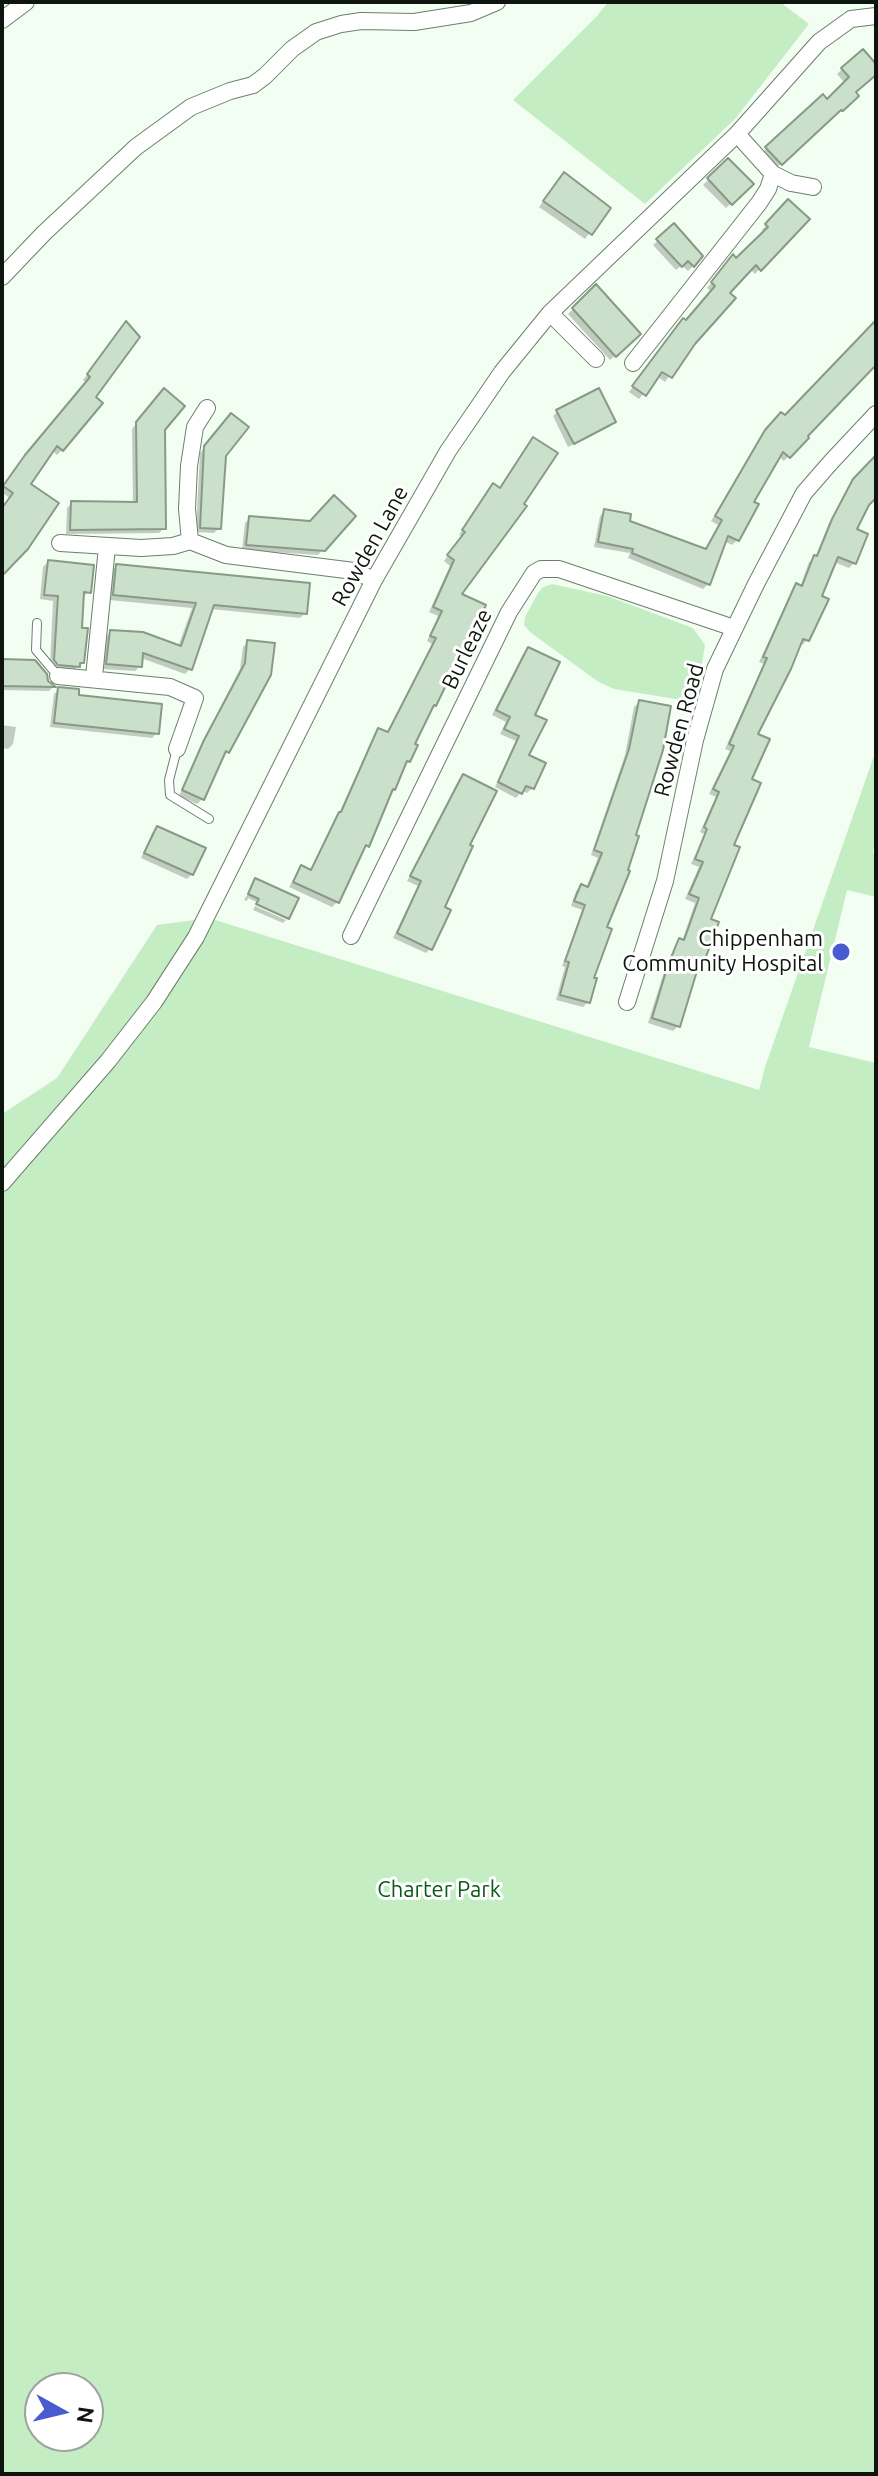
<!DOCTYPE html>
<html>
<head>
<meta charset="utf-8">
<style>
	body { margin:0 }
	#map { position:relative; width:878px; height:2476px; overflow:hidden; background:#f2fef1; font-family:Ubuntu,sans-serif }
	canvas { display:block }
	.frame { position:absolute; inset:0; border:4px solid #0e150e; pointer-events:none }
	.north { position:absolute; left:24px; top:2372px; width:80px; height:80px; box-sizing:border-box; background:#fff; border:2px solid #9fa19f; border-radius:50%; rotate:98deg; font-size:22px; font-weight:700; line-height:32px; text-align:center; color:#0e150e }
	.north::after { content:''; display:block; margin:auto; width:28px; height:36px; background:#485bd0; clip-path:polygon(50% 0,100% 100%,50% 72%,0 100%) }
</style>
</head>
<body>
<div id="map">
<canvas width="878" height="2476"></canvas>
<div class="frame"></div>
<div class="north">N</div>
</div>
<script>
const ctx = document.querySelector('canvas').getContext('2d');
ctx.lineJoin = 'round';
function fill(path, color) { ctx.fillStyle = color; ctx.fill(path, 'evenodd'); }
const toPath = rows => new Path2D(rows.map(r => 'M' + r).join(''));
function stroke(path, color, width, dash) { ctx.strokeStyle = color; ctx.lineWidth = width; ctx.lineCap = dash ? 'butt' : 'round'; ctx.setLineDash(dash || []); ctx.stroke(path); }
function write(font, color, halo, rows, align = 'center') {
  ctx.font = font + ' Ubuntu,sans-serif'; ctx.lineWidth = 6; ctx.setLineDash([]); ctx.textBaseline = 'middle'; ctx.strokeStyle = halo; ctx.fillStyle = color; for (const [text, x, y, turn = 0] of rows) {
    ctx.save(); ctx.translate(x, y); ctx.rotate((+turn || 0) * Math.PI / 180); ctx.textAlign = isNaN(turn) ? turn : align; if (halo) ctx.strokeText(text, 0, 0); ctx.fillText(text, 0, 0); ctx.restore();
  }
}
fill(toPath([
	[608,2,780,2,809,24,735,119,645,204,513,100,597,16],
	[552,584,607,596,693,628,705,645,698,690,688,699,682,700,614,689,597,681,530,632,524,625,525,617,538,593,543,587],
	[876,750,876,834,873,852,876,857,876,897,847,890,809,1047,876,1063,876,2474,2,2474,2,1114,57,1078,157,925,209,918,759,1090,765,1067],
	[40,2388,88,2388,88,2436,40,2436]
]), '#c5edc4');
fill(toPath([
	[876,67,876,73,853,93,856,96,776,168,762,153,823,97,826,102,845,83,837,74,842,69],
	[728,161,751,184,726,208,703,185],
	[564,174,608,208,585,239,539,207],
	[788,201,807,219,755,274,750,269,727,294,665,382,657,376,639,399,629,392,678,325,686,322,712,292,707,288,728,262,736,261,765,233,762,230],
	[673,226,693,266,688,271,682,265,676,270,653,245],
	[596,287,638,334,610,360,568,314],
	[876,322,876,361,784,461,778,456,752,503,756,505,737,540,732,545,724,541,708,584,703,589,628,558,630,553,594,547,600,516,605,511,704,551,718,525,711,521,760,437,782,415,785,418],
	[122,328,93,398,62,450,57,455,52,450,28,484,2,573,2,509,10,498,2,493,2,489,20,463,87,383,83,380],
	[159,396,163,429,164,528,159,533,66,534,67,508,72,503,133,504,132,429],
	[558,411,614,422,609,427,568,447,553,416],
	[226,420,219,528,214,533,196,532,200,453],
	[528,444,459,595,434,705,430,709,412,745,408,761,402,767,368,845,363,850,337,902,332,907,289,887,301,867,310,871,338,816,374,735,379,730,387,734,432,644,427,641,438,616,429,612,450,566,444,561,462,537,459,535,489,491,499,490],
	[876,457,876,495,867,504,854,530,854,563,849,568,834,562,820,597,807,640,802,645,799,644,756,735,750,780,732,846,708,920,702,961,697,966,678,1026,673,1031,648,1023,663,975,675,945,680,940,682,941,695,903,685,899,699,867,691,864,704,834,700,832,716,797,709,794,730,751,725,749,764,664,759,662,792,591,797,586,800,587,809,562,815,558,828,526,848,487],
	[354,517,318,555,242,550,245,523,250,518,310,523],
	[48,562,89,592,82,597,80,630,82,662,73,671,53,669,50,666,53,601,40,599,43,567],
	[117,566,305,613,300,618,211,609,190,669,185,674,141,658,140,666,135,671,102,669,106,637,111,632,178,647,192,608,109,600,112,571],
	[248,642,273,645,228,752,221,756,202,799,197,804,179,796,200,747,240,669,243,647],
	[528,649,526,756,532,788,527,793,522,791,516,798,495,787,516,741,500,734,506,722,492,715,523,654],
	[2,661,47,682,53,687,49,691,2,690,2,692],
	[59,689,77,697,157,733,152,738,50,727,54,694],
	[639,702,633,836,605,928,588,1002,583,1007,556,1000,565,967,562,966,582,910,571,906,576,891,581,886,586,888,598,858,591,855,625,755,634,707],
	[2,725,16,727,13,744,8,749,2,748],
	[463,776,467,846,443,908,430,949,426,953,393,938,418,886,407,881,458,781],
	[157,828,192,874,187,879,141,858,152,833],
	[256,881,288,917,248,898,247,901,244,900],
	[255,906,286,920,283,923,253,910]
]), '#0003');
const building = toPath([
	[863,49,876,64,876,75,856,92,859,96,843,111,841,110,782,165,765,147,823,94,827,99,849,77,841,68,863,49],
	[728,158,754,184,732,205,707,178,728,158],
	[564,172,611,208,592,235,543,201,564,172],
	[788,199,810,219,761,271,756,265,730,293,736,298,695,344,672,378,662,372,646,396,632,386,683,318,686,320,709,293,715,286,711,282,733,254,736,258,768,227,765,224,788,199],
	[674,223,703,256,694,267,688,261,682,267,656,239,674,223],
	[596,284,641,334,616,357,572,308,596,284],
	[876,320,876,365,808,436,809,438,790,458,783,452,754,502,759,504,739,541,728,536,710,585,632,553,633,549,598,542,604,509,631,514,630,521,706,549,722,520,715,516,765,430,781,412,785,415,876,320],
	[126,321,140,337,96,397,103,403,63,451,57,446,31,484,59,503,28,549,2,576,2,508,13,493,3,486,25,455,90,377,87,374,126,321],
	[164,388,185,406,165,430,166,529,70,530,71,501,137,502,136,422,164,388],
	[599,388,616,422,574,444,556,410,599,388],
	[231,413,249,427,226,456,221,529,200,528,204,446,231,413],
	[533,437,558,453,524,504,527,506,462,594,486,605,465,652,449,683,447,683,436,706,434,705,415,744,418,745,410,762,407,761,395,790,393,789,369,847,366,845,339,903,293,882,301,865,311,870,339,812,341,812,378,728,388,732,436,638,430,636,442,611,433,607,454,560,447,555,465,532,462,530,493,483,500,488,533,437],
	[876,455,876,498,869,505,857,529,868,534,856,564,838,557,822,596,829,599,809,641,803,639,791,669,758,734,770,739,752,779,761,783,734,845,740,847,711,919,719,922,704,962,700,961,680,1027,652,1018,667,968,679,938,684,940,699,898,689,894,703,862,695,859,707,829,704,827,719,792,713,789,734,746,729,744,767,658,763,657,796,583,802,586,814,555,817,556,832,519,853,479,876,455],
	[334,495,356,516,325,551,246,545,249,516,310,521,334,495],
	[48,560,94,565,91,593,84,592,82,628,88,628,84,663,80,663,80,667,58,665,54,660,58,596,44,595,48,560],
	[116,564,310,583,307,614,214,605,192,670,143,653,142,667,106,664,110,630,143,632,181,646,196,603,113,595,116,564],
	[247,640,275,643,271,675,229,753,226,751,204,800,182,790,204,740,245,663,247,640],
	[528,647,560,662,535,715,547,720,529,755,546,763,534,789,526,786,522,794,498,782,519,736,504,729,510,717,496,710,528,647],
	[2,659,35,660,47,674,48,681,56,687,2,686,2,659],
	[58,687,79,689,79,695,162,704,159,734,54,723,58,687],
	[639,700,671,706,663,750,636,835,639,836,628,870,630,871,607,927,612,929,594,978,597,978,590,1003,560,995,569,962,565,961,585,905,574,901,581,884,588,887,602,853,594,850,629,749,639,700],
	[463,774,497,791,470,845,473,846,445,907,451,910,432,950,397,933,421,881,410,876,463,774],
	[157,826,206,848,193,875,144,853,157,826],
	[255,878,299,898,289,919,256,904,259,899,248,894,255,878]
]);
fill(building, '#cbe0cb');
stroke(building, '#879a86', 2);
const lane = toPath([
	[37,623,36,650,58,676],
	[177,749,169,780,170,795,209,819]
]);
const street = toPath([
	[2,20,26,2],
	[737,134,773,174,791,183,813,187],
	[2,277,44,233,136,147,191,107,230,91,253,85,265,76,292,49,316,32,341,24,361,21,414,22,471,13,497,2],
	[550,313,596,359],
	[633,363,759,203,768,189,773,174],
	[207,408,195,427,189,466,187,509,190,541,226,555,354,571,374,580],
	[60,543,141,548,173,546,190,541],
	[58,676,170,687,195,698,177,749],
	[94,677,107,547],
	[351,936,509,612,534,573,541,569,559,569,734,628],
	[627,1002,665,881,695,740,715,669,756,584,804,493,831,462,876,414],
	[2,1183,108,1061,154,1002,196,937,374,580,448,451,502,372,550,313,737,134,819,42,851,19,876,16]
]);
stroke(lane, '#6c7f6c', 10);
stroke(street, '#6c7f6c', 18);
stroke(lane, '#fff', 8);
stroke(street, '#fff', 16);
for (const [x, y, r, color] of [
	[841,952,10,"#485bd0"]
]) { const dot = new Path2D(); dot.arc(x, y, r, 0, 2 * Math.PI); ctx.fillStyle = color; ctx.fill(dot); stroke(dot, '#fff', 3); }
write('22px', '#0e150e', '#fff', [
	["Rowden Lane",370,546,-61],
	["Burleaze",467,649,-64],
	["Rowden Road",679,730,-75]
]);
write('22px', '#0e150e', '#fff', [
	["Chippenham",823,939],
	["Community Hospital",823,964]
], 'right');
write('22px', '#0a5b16', '#fff', [
	["Charter Park",439,1890]
]);
</script>
</body>
</html>
